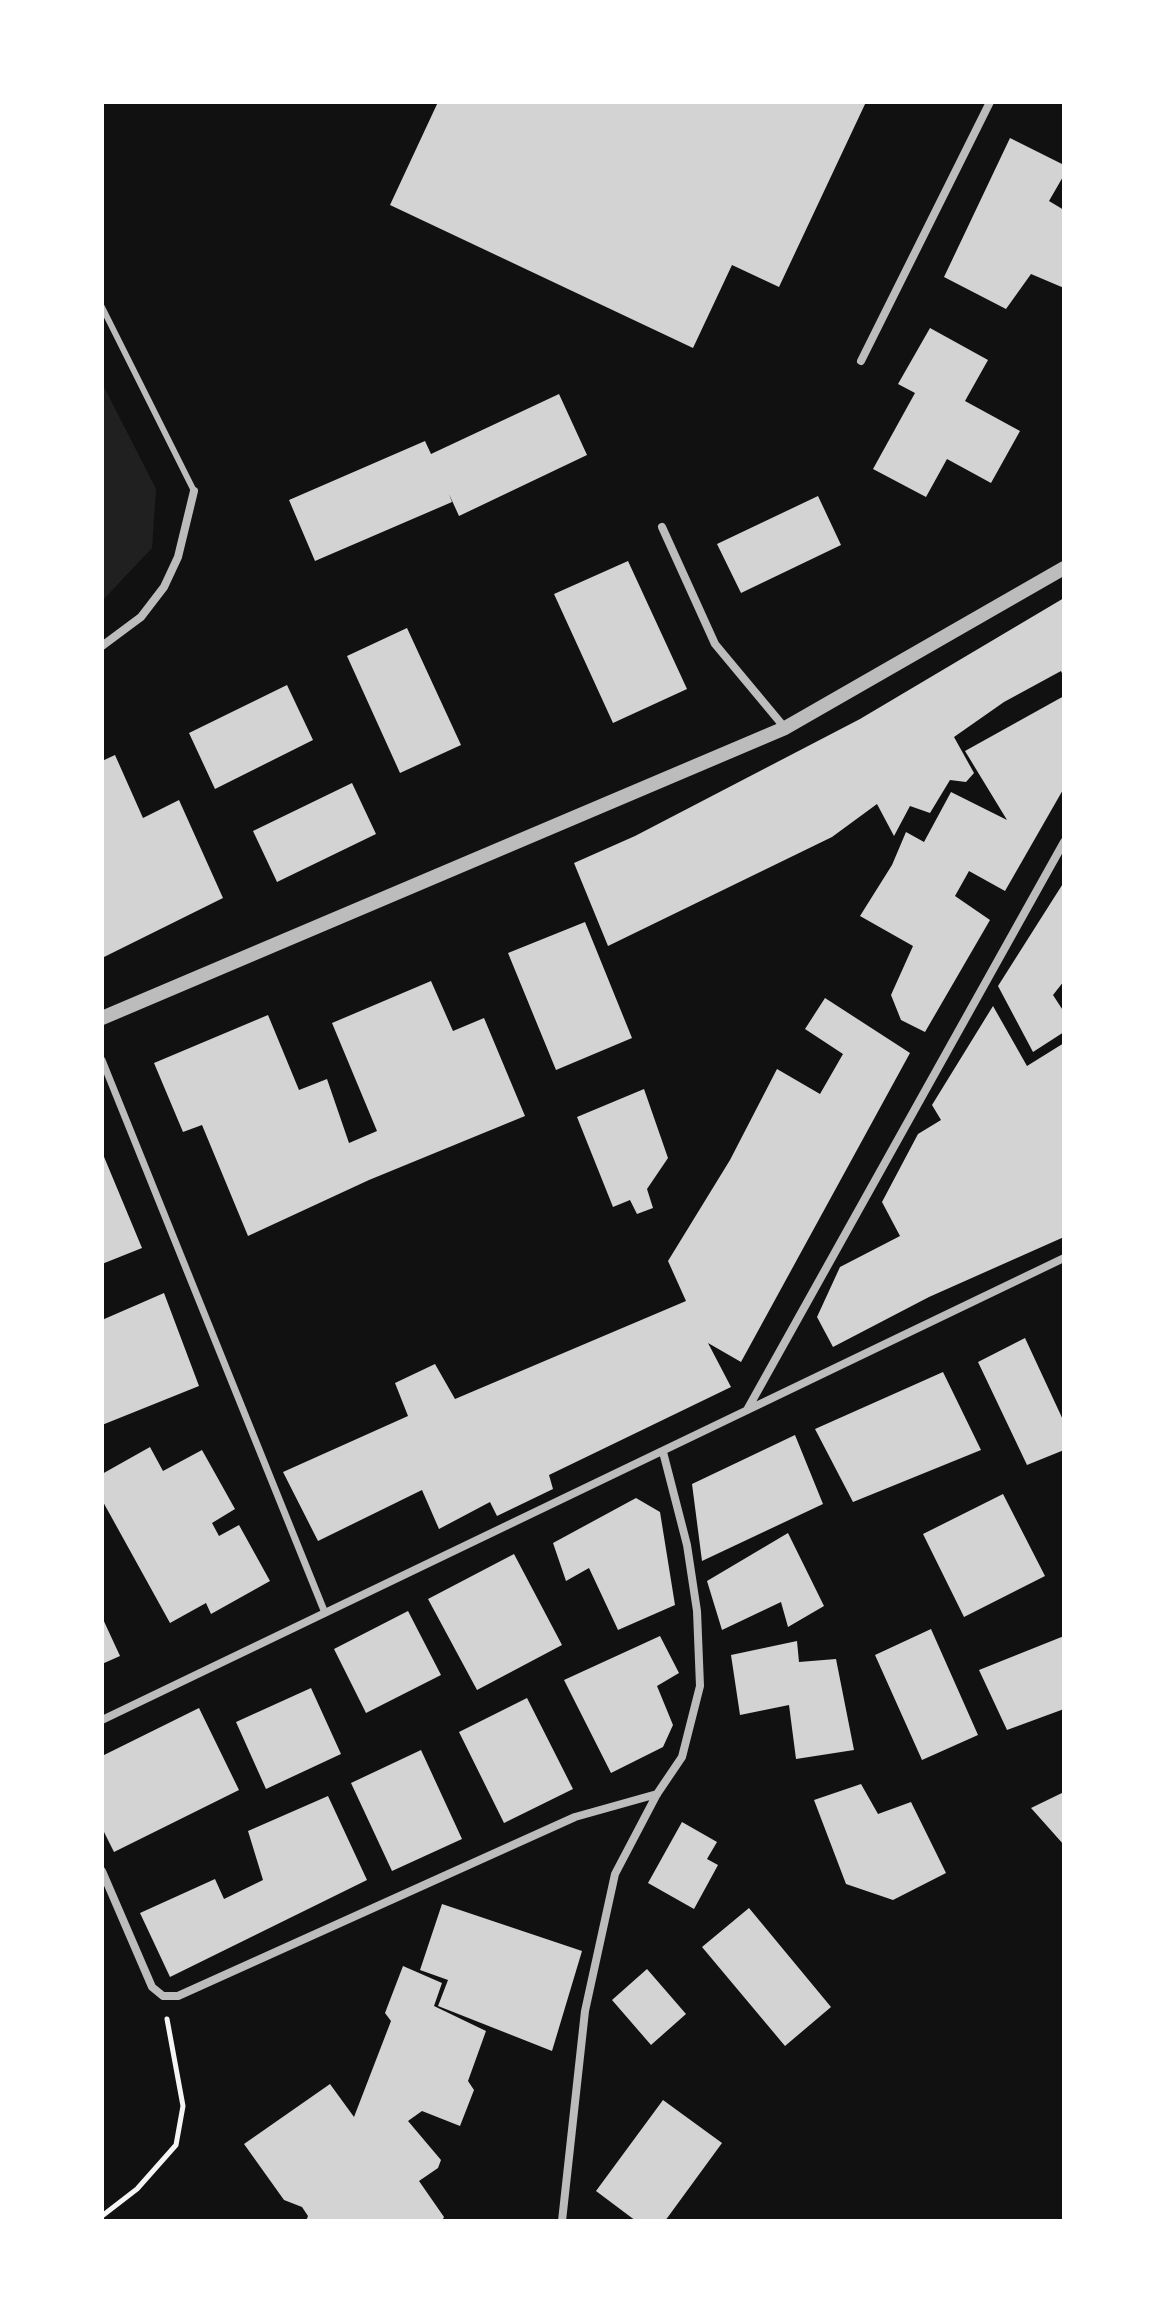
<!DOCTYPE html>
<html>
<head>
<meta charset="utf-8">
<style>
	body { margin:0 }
	#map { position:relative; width:1166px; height:2323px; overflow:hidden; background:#111; font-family:"Asap Condensed",sans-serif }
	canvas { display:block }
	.frame { position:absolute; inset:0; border:104px solid #fff; pointer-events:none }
</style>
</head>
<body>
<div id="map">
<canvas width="1166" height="2323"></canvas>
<div class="frame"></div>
</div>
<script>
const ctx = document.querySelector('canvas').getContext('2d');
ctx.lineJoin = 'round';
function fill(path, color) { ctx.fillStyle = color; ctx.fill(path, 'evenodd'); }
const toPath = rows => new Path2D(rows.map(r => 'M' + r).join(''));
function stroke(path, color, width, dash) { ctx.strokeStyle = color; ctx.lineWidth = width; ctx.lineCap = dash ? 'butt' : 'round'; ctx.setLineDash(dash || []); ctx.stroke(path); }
fill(toPath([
	[102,383,156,489,152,548,102,601]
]), '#202020');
fill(toPath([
	[438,102,866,102,779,287,732,265,693,348,390,205],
	[1010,138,1064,165,1064,175,1049,201,1064,210,1064,288,1031,274,1006,309,944,277],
	[930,328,988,360,965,401,1020,431,991,483,947,459,926,497,873,469,915,393,898,384],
	[559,394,587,455,459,516,449,494,452,502,315,561,289,500,425,441,431,454],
	[818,496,841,545,741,593,717,544],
	[628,561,687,689,613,723,554,594],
	[1064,598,1064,678,1061,671,1004,702,954,737,974,773,966,782,950,780,930,813,910,806,894,836,877,804,832,837,608,946,574,863,635,836,860,719],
	[407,628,461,745,400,773,347,656],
	[287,685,313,740,215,789,189,733],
	[1064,696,1064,788,1005,891,969,871,955,896,990,920,925,1032,901,1020,891,995,913,946,860,916,892,865,906,832,924,842,951,792,1007,820,965,751],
	[115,755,143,818,179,800,223,898,102,958,102,761],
	[352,783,376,834,277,882,253,831],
	[1064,882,1064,981,1053,995,1064,1012,1064,1032,1033,1052,998,986],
	[585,922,632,1038,556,1070,508,953],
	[431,981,453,1031,484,1018,525,1116,369,1180,248,1236,202,1125,183,1132,154,1063,268,1015,299,1090,327,1079,349,1143,377,1131,332,1023],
	[825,998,910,1053,741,1362,708,1343,731,1387,549,1475,553,1489,497,1516,490,1502,439,1529,422,1490,318,1541,283,1472,408,1416,395,1383,435,1364,455,1399,686,1301,668,1261,730,1160,777,1069,820,1094,843,1054,805,1029],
	[993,1006,1027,1066,1064,1043,1064,1237,929,1297,833,1347,817,1317,840,1267,900,1236,882,1202,918,1134,941,1120,932,1105],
	[644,1089,668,1158,647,1189,653,1208,637,1214,630,1200,613,1207,577,1117],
	[102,1152,142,1248,102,1264],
	[164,1293,199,1386,102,1425,102,1320],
	[1025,1338,1064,1422,1064,1450,1027,1465,978,1362],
	[943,1372,981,1450,853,1502,815,1429],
	[795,1435,823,1504,702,1561,692,1484],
	[150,1447,163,1471,202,1450,235,1509,212,1523,219,1536,239,1525,270,1581,211,1614,206,1603,170,1623,102,1500,102,1474],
	[1003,1494,1045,1576,964,1617,923,1534],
	[636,1498,660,1512,675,1605,618,1630,589,1568,566,1581,553,1543],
	[788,1533,824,1606,788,1627,781,1602,722,1630,707,1581],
	[514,1554,562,1645,477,1690,428,1599],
	[408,1611,441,1675,366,1713,334,1649],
	[102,1617,120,1656,102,1664],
	[931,1629,978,1735,922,1760,875,1655],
	[660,1636,679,1673,657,1686,673,1725,663,1747,611,1773,564,1680],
	[1064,1636,1064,1709,1007,1730,979,1670],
	[797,1641,799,1662,836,1659,854,1750,796,1759,789,1705,740,1715,731,1655],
	[311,1688,341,1754,266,1789,236,1722],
	[527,1698,573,1789,504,1823,459,1732],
	[199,1708,239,1790,114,1852,102,1828,102,1756],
	[421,1750,462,1839,392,1871,351,1783],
	[861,1784,878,1814,911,1802,946,1873,893,1900,846,1884,814,1800],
	[1064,1792,1064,1845,1031,1808],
	[328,1796,367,1880,170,1977,140,1913,215,1879,224,1899,263,1880,248,1831],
	[682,1822,717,1842,707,1859,718,1865,694,1909,648,1883],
	[442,1904,582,1951,552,2051,438,2006,448,1980,420,1970],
	[749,1908,831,2007,785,2046,702,1947],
	[403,1966,442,1983,434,2006,486,2031,468,2081,474,2090,460,2126,422,2111,408,2121,441,2160,438,2168,419,2181,444,2217,442,2221,306,2221,308,2216,302,2207,284,2200,244,2144,330,2084,354,2117,391,2021,385,2013],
	[647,1969,686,2014,651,2045,612,2000],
	[663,2100,722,2143,665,2221,636,2221,596,2191]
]), '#d3d3d3');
stroke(toPath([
	[102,2216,137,2189,176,2145,183,2106,167,2019]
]), '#f5f5f5', 5);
stroke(toPath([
	[102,307,194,491]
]), '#bcbcbc', 6);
stroke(toPath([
	[102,1060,325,1613]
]), '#bcbcbc', 7);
stroke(toPath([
	[861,361,990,102],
	[662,527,715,644,785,728],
	[102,646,141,617,164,587,178,557,194,491],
	[747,1410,1064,842],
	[102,1720,1064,1258],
	[102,1871,152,1987,163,1996,178,1996,575,1817,657,1794],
	[562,2221,585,2011,615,1874,657,1794,682,1757,700,1686,697,1611,687,1545,663,1452]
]), '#bcbcbc', 8);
stroke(toPath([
	[102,1018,785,728,1064,568]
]), '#bcbcbc', 14);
</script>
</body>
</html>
